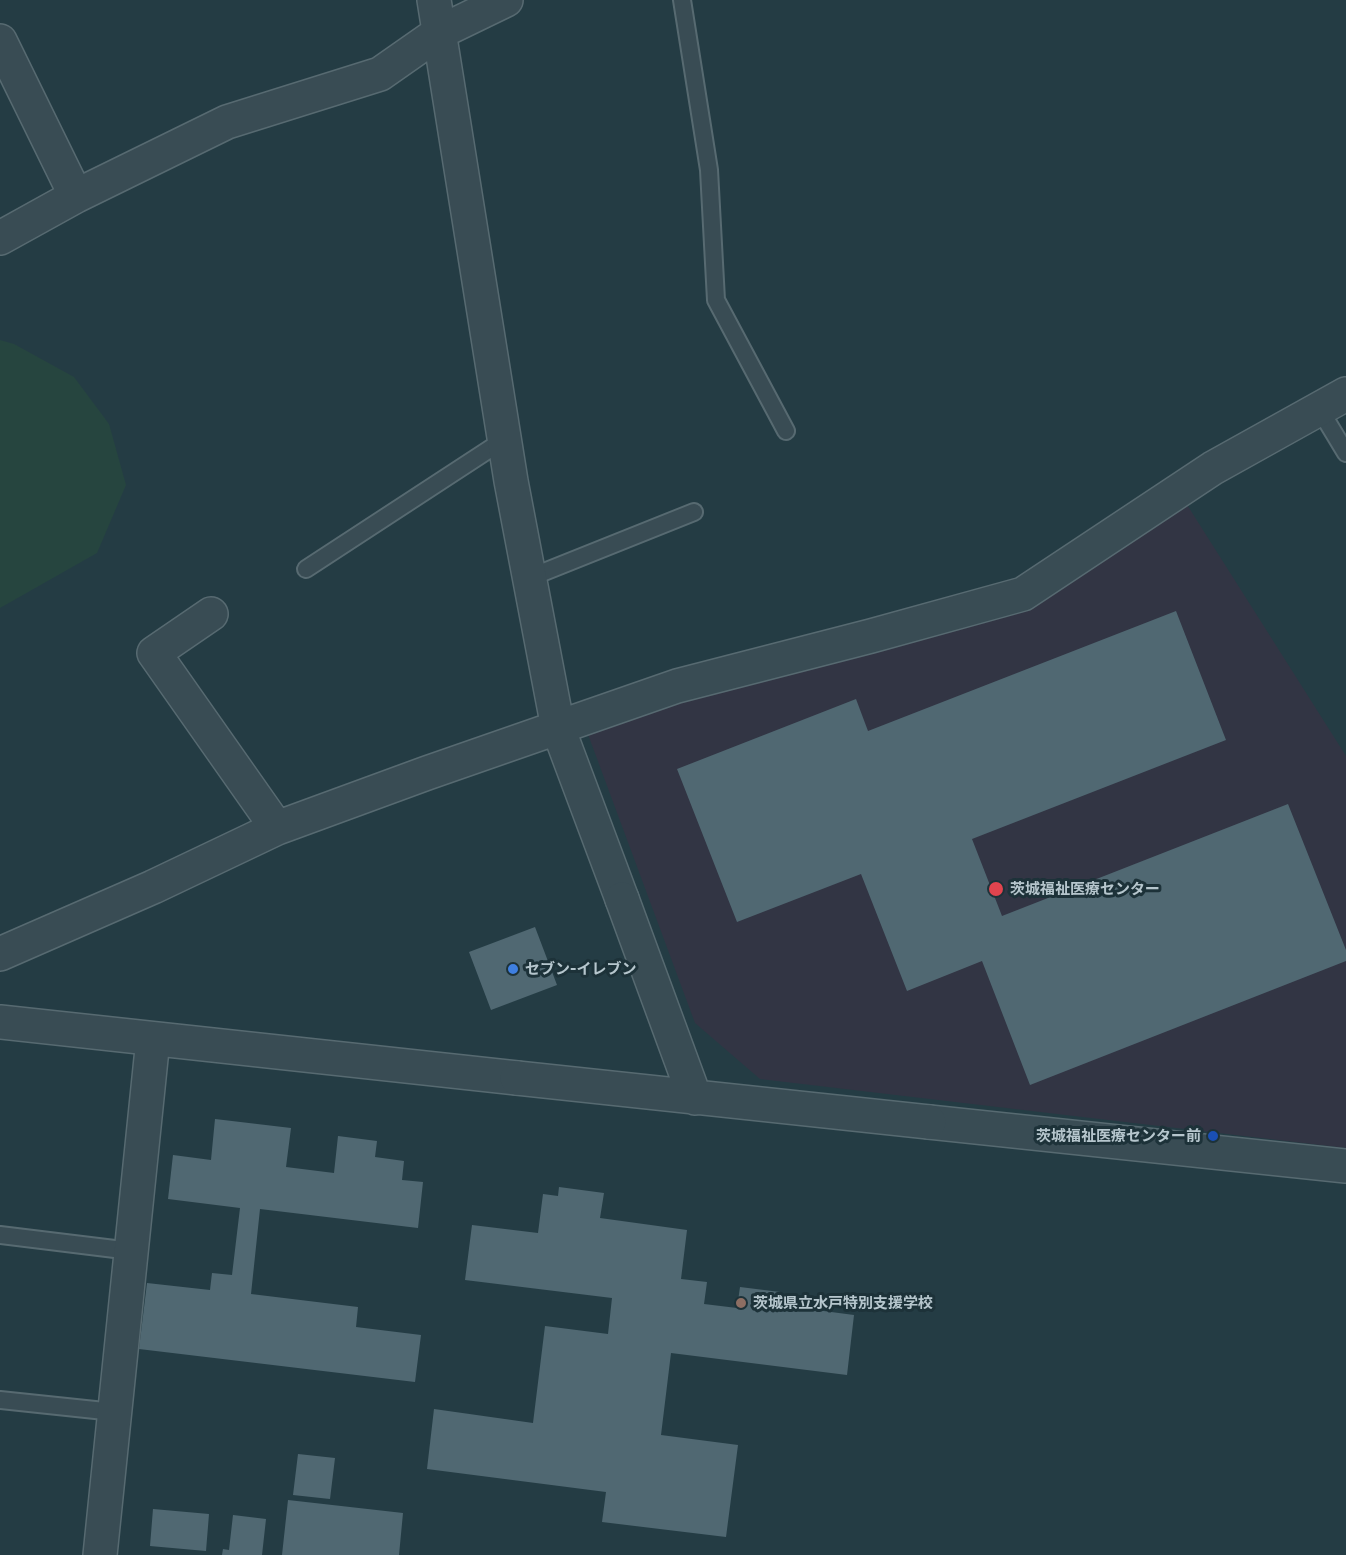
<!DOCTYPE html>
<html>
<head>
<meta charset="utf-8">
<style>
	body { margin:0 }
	canvas { display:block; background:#243c44 }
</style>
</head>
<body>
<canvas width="1346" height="1555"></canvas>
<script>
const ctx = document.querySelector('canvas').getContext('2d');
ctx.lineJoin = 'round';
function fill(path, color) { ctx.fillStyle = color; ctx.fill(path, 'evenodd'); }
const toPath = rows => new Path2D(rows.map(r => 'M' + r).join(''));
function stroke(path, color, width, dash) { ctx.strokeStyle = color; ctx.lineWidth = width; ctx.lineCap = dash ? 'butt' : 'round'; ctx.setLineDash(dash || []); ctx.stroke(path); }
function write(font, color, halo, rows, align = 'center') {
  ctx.font = font + ' Commissioner,"Noto Sans JP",sans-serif'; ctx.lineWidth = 6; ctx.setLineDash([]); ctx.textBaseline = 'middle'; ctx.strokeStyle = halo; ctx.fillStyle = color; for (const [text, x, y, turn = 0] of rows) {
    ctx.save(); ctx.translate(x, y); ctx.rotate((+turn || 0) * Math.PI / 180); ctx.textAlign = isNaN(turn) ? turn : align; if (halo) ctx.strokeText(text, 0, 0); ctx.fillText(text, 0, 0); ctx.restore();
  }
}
fill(toPath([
	[1184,500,1346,756,1346,1148,760,1079,695,1023,586,729,730,684,1035,602]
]), '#323544');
fill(toPath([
	[0,340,14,344,74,377,109,424,126,485,97,553,0,608]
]), '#26453f');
fill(toPath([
	[1176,611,1226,740,972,839,1002,916,1288,804,1346,950,1346,961,1030,1085,982,961,907,991,861,874,737,922,677,769,856,699,868,731],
	[535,927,557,985,491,1010,469,952],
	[215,1119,291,1128,286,1167,334,1173,338,1136,377,1141,375,1157,404,1161,402,1180,423,1182,418,1228,260,1209,251,1294,358,1307,356,1327,421,1335,415,1382,139,1349,147,1283,210,1290,212,1273,232,1275,240,1208,168,1199,173,1155,211,1160],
	[559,1187,604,1193,600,1218,687,1230,681,1279,707,1282,704,1304,737,1308,740,1287,780,1292,778,1305,854,1315,847,1375,671,1353,661,1435,738,1445,726,1537,602,1522,606,1492,427,1469,434,1409,533,1423,545,1326,608,1334,612,1298,465,1280,472,1225,538,1233,543,1194,558,1196],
	[298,1454,335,1458,330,1499,293,1495],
	[288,1500,403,1513,399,1555,282,1555],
	[153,1509,209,1514,206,1551,150,1546],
	[233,1515,266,1519,262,1555,222,1555,223,1549,229,1550]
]), '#506872');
const service = toPath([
	[682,0,709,170,716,300,786,431],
	[1320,410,1346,453],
	[306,569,505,439],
	[529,578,694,512],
	[0,1235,131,1251],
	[0,1400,114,1412]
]);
const minor = toPath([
	[434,0,511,481,558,728,622,899],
	[0,41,76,196],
	[0,238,76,196,227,122,380,74,440,32,506,0],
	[211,614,154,653,277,828],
	[0,954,153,887,277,828,427,773,677,686,871,636,1023,594,1213,468,1346,394],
	[0,1022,517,1078],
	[929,1122,1346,1166],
	[100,1555,153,1039]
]);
const tertiary = toPath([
	[622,899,695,1098],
	[517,1078,929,1122]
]);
stroke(service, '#576a71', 20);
stroke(minor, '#576a71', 36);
stroke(tertiary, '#576a71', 36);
stroke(service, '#394c54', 16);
stroke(minor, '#394c54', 33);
stroke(tertiary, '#394c54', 33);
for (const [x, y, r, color] of [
	[996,889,8,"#e0444e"],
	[513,969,6,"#3f7fe0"],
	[1213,1136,6,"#1a4fb4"],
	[741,1303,6,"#8d6e63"]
]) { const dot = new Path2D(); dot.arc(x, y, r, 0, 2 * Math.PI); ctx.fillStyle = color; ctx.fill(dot); stroke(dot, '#1d3239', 2); }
write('bold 15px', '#b6c6cd', '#1d3239', [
	["茨城福祉医療センター",1010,889],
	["セブン-イレブン",525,969],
	["茨城福祉医療センター前",1201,1136,"right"],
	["茨城県立水戸特別支援学校",753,1303]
], 'left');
</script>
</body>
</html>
